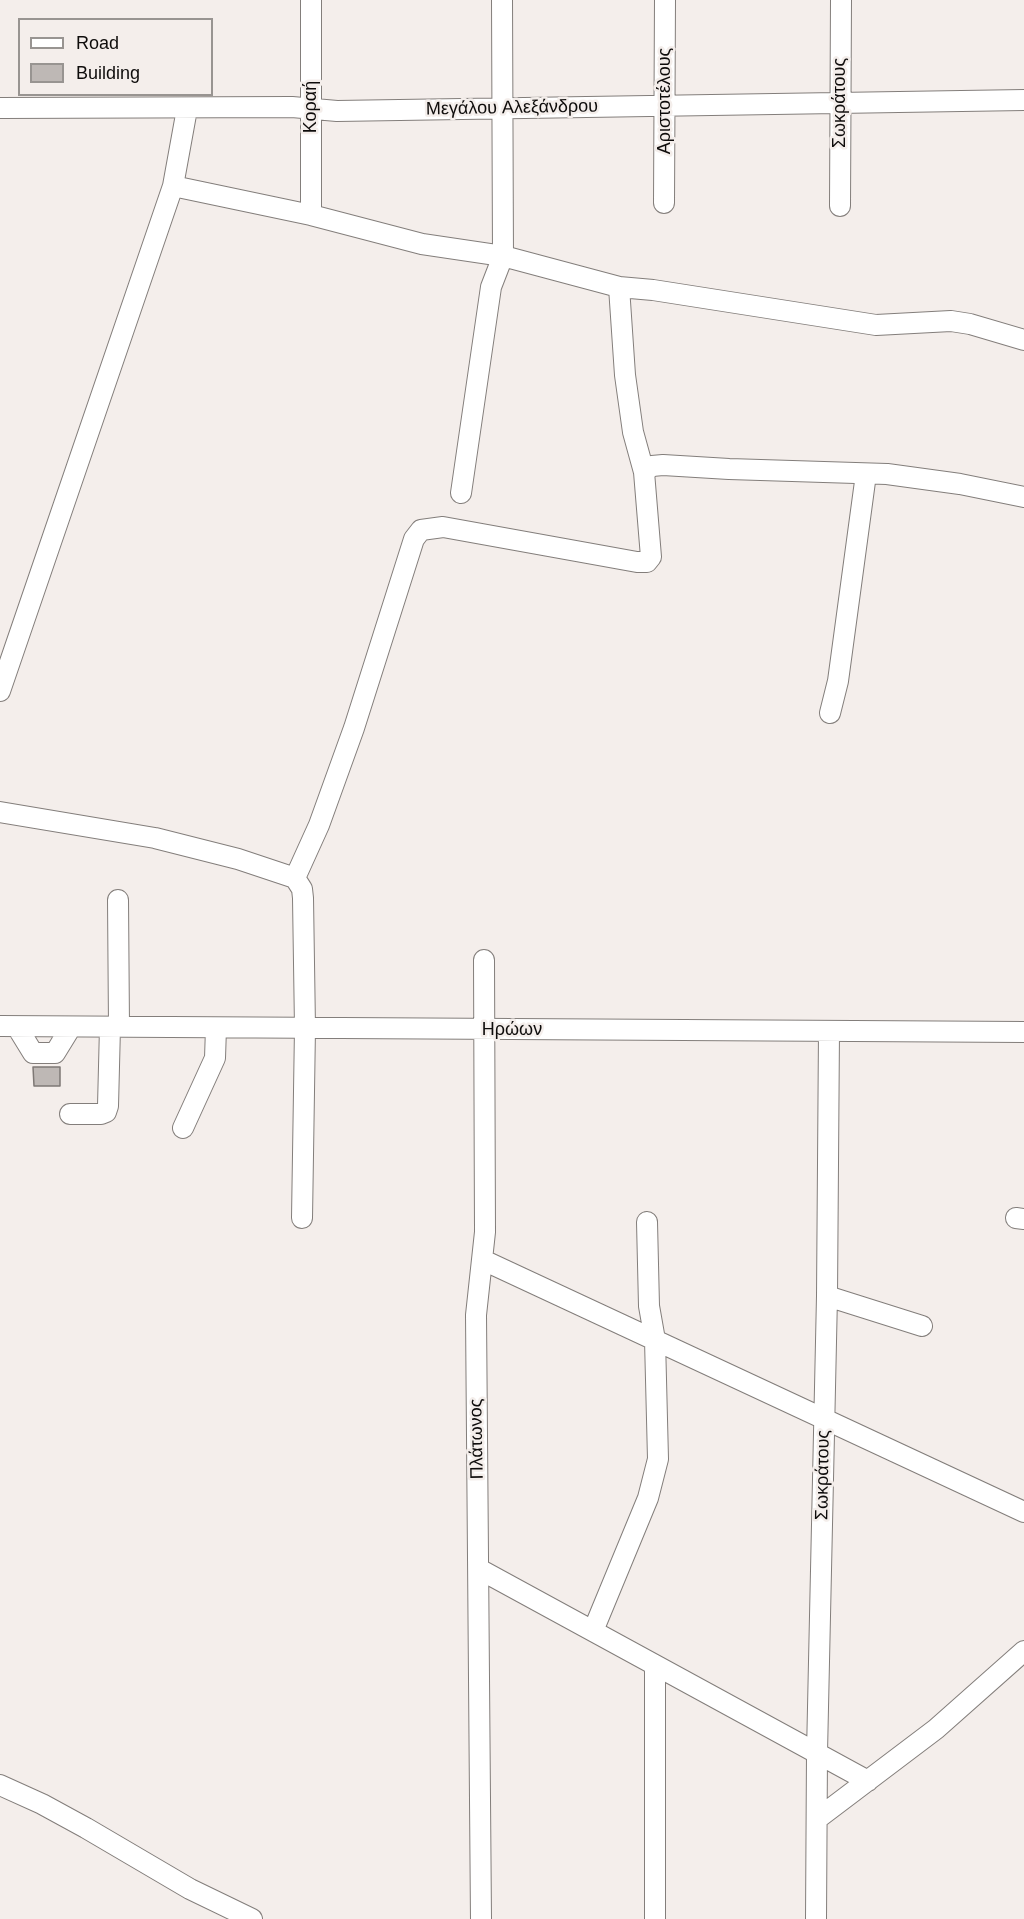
<!DOCTYPE html>
<html>
<head>
<meta charset="utf-8">
<style>
	body { margin:0 }
	#map { position:relative; width:1024px; height:1919px; overflow:hidden; background:#f4eeeb; font-family:Helvetica,sans-serif }
	canvas { display:block }
	.legend { position:absolute; left:18px; top:18px; width:195px; height:78px; box-sizing:border-box; background:#f4eeeb; border:2px solid #989491; margin:0; padding:8px 10px; list-style:none; font-size:18px; color:#0e0c0b }
	.legend li { display:flex; align-items:center; gap:12px; height:30px }
	.legend b { width:30px; border:2px solid #989491 }
</style>
</head>
<body>
<div id="map">
<canvas width="1024" height="1919"></canvas>
<ul class="legend">
<li><b style="height:8px;background:#fff"></b>Road</li>
<li><b style="height:16px;background:#beb8b5"></b>Building</li>
</ul>
</div>
<script>
const ctx = document.querySelector('canvas').getContext('2d');
ctx.lineJoin = 'round';
function fill(path, color) { ctx.fillStyle = color; ctx.fill(path, 'evenodd'); }
const toPath = rows => new Path2D(rows.map(r => 'M' + r).join(''));
function stroke(path, color, width, dash) { ctx.strokeStyle = color; ctx.lineWidth = width; ctx.lineCap = dash ? 'butt' : 'round'; ctx.setLineDash(dash || []); ctx.stroke(path); }
function write(font, color, halo, rows, align = 'center') {
  ctx.font = font + ' Helvetica,sans-serif'; ctx.lineWidth = 5; ctx.setLineDash([]); ctx.textBaseline = 'middle'; ctx.strokeStyle = halo; ctx.fillStyle = color; for (const [text, x, y, turn = 0] of rows) {
    ctx.save(); ctx.translate(x, y); ctx.rotate((+turn || 0) * Math.PI / 180); ctx.textAlign = isNaN(turn) ? turn : align; if (halo) ctx.strokeText(text, 0, 0); ctx.fillText(text, 0, 0); ctx.restore();
  }
}
const building = toPath([
	[33,1067,60,1067,60,1086,34,1086,33,1067]
]);
fill(building, '#beb8b5');
stroke(building, '#7e7875', 1.5);
const minor = toPath([
	[0,108,292,107,337,111,1024,100],
	[173,186,311,215,422,244,503,256,619,287,653,290,876,325,951,321,970,324,1024,340],
	[664,203,665,0],
	[840,206,841,0],
	[311,215,311,0],
	[644,472,652,466,663,465,729,469,887,474,960,484,1024,497],
	[461,493,491,287,503,256,502,0],
	[0,691,173,186,187,109],
	[830,713,838,681,866,474],
	[0,812,155,838,238,859,295,878,302,889,303,898,305,1028,302,1218],
	[295,878,319,825,354,728,414,539,421,530,443,527,637,562,647,562,651,557,644,472,633,432,625,375,619,287],
	[118,900,119,1027],
	[0,1026,1024,1032],
	[17,1027,33,1053,55,1053,71,1027],
	[70,1114,101,1114,106,1112,108,1106,110,1027],
	[183,1128,215,1058,216,1028],
	[1016,1218,1024,1219],
	[483,1260,1024,1512],
	[827,1296,922,1326],
	[479,1569,868,1781],
	[593,1631,648,1498,658,1459,655,1340,649,1306,647,1222],
	[655,1665,655,1919],
	[0,1785,42,1804,86,1828,190,1889,252,1919],
	[817,1819,936,1729,1024,1651],
	[481,1919,476,1315,485,1232,484,960],
	[816,1919,817,1753,827,1296,829,1031]
]);
stroke(minor, '#837e7b', 22);
stroke(minor, '#fff', 20);
write('18px', '#0e0c0b', '#f4eeeb', [
	["Αριστοτέλους",665,101,-90],
	["Σωκράτους",840,103,-90],
	["Κοραή",311,107,-90],
	["Μεγάλου Αλεξάνδρου",512,108,-1],
	["Ηρώων",512,1030],
	["Πλάτωνος",477,1439,-91],
	["Σωκράτους",823,1475,-89]
]);
</script>
</body>
</html>
